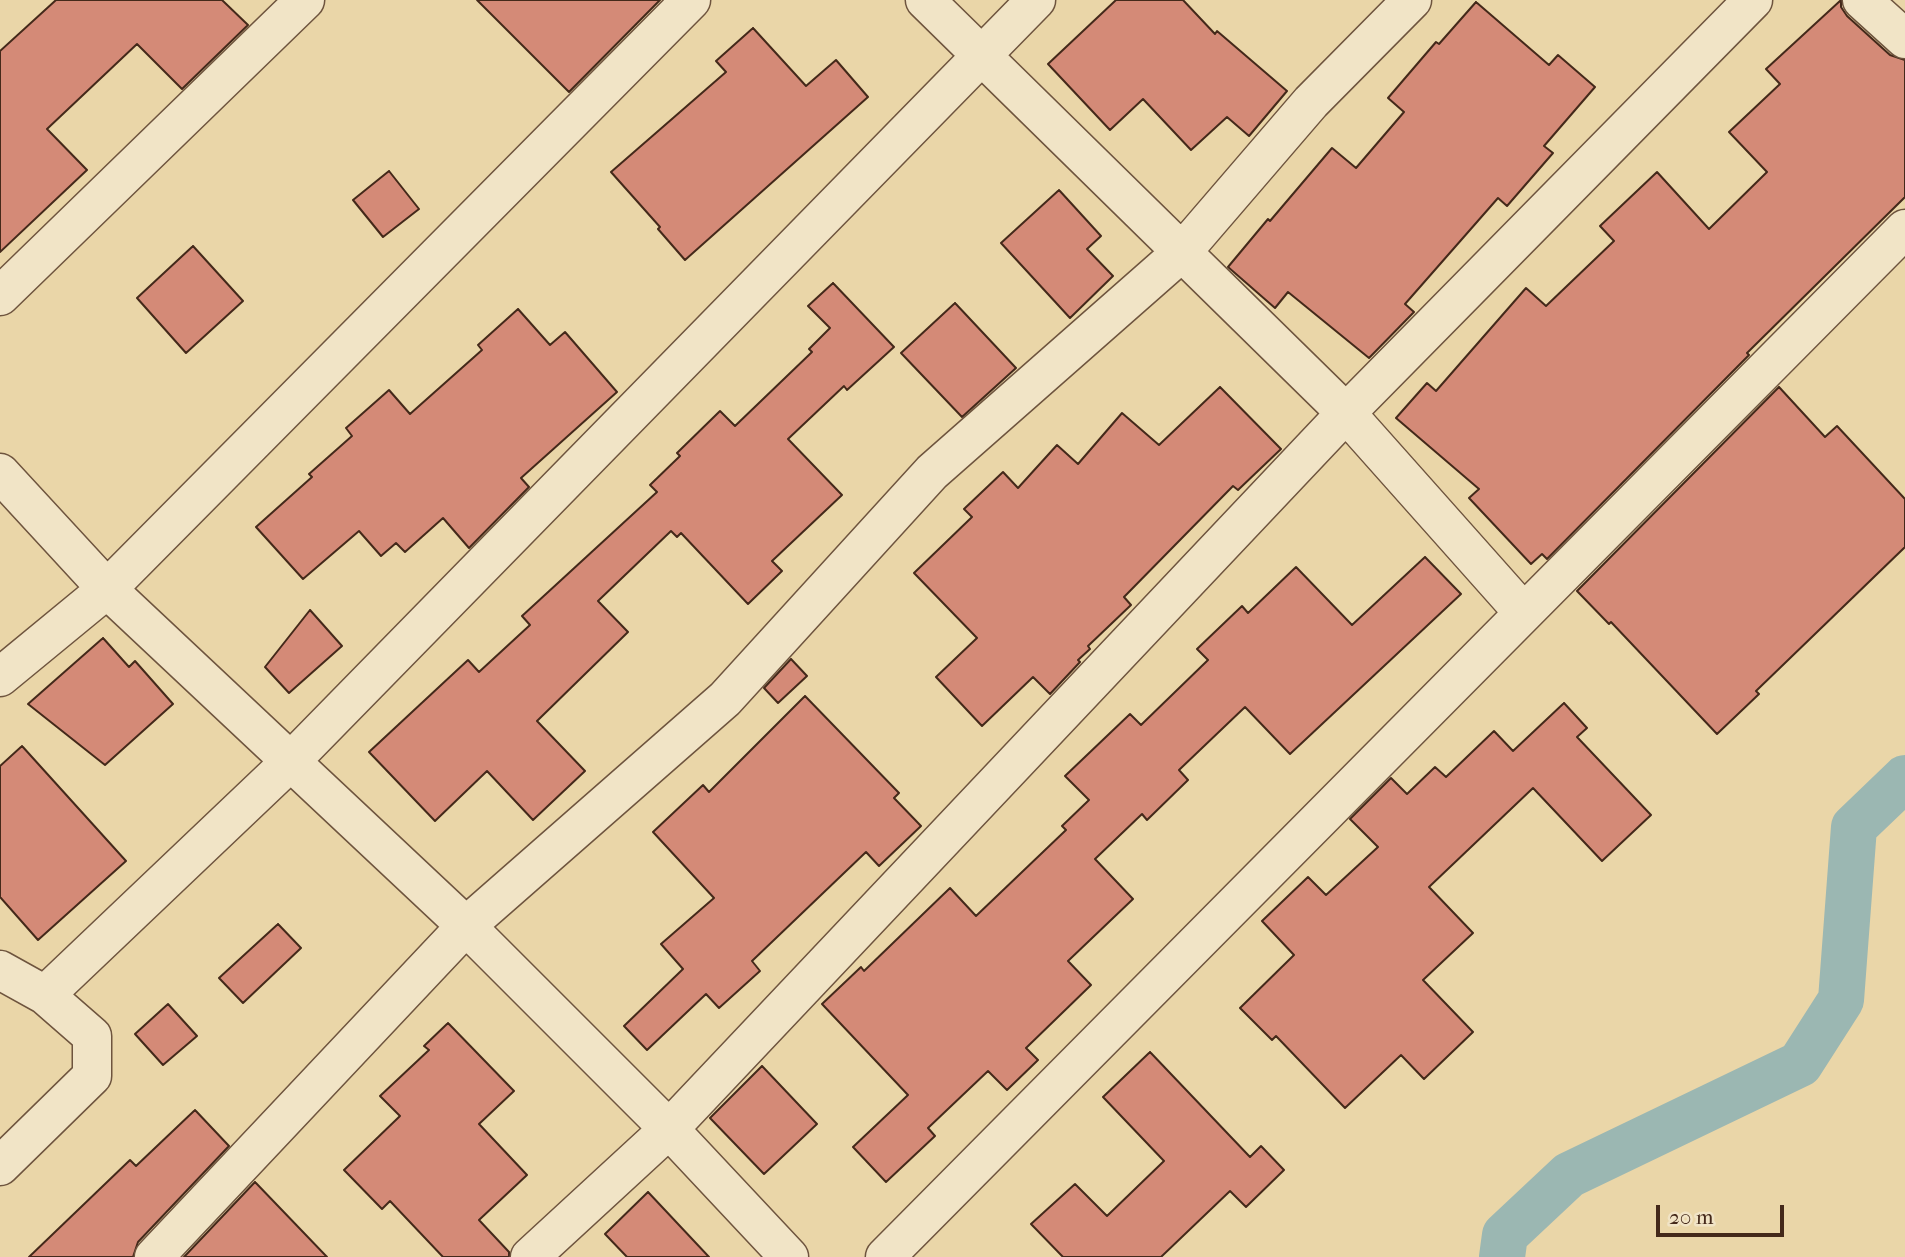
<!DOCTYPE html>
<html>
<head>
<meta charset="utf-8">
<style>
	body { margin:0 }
	#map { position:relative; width:1905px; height:1257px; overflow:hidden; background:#ead6a8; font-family:"IM FELL French Canon",serif }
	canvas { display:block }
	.scale { position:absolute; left:1656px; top:1205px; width:128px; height:32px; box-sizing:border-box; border:4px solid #44291a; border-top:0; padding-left:9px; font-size:21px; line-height:24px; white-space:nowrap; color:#44291a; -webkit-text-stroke:5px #f1e4c6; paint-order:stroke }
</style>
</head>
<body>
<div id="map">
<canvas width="1905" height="1257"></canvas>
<div class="scale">20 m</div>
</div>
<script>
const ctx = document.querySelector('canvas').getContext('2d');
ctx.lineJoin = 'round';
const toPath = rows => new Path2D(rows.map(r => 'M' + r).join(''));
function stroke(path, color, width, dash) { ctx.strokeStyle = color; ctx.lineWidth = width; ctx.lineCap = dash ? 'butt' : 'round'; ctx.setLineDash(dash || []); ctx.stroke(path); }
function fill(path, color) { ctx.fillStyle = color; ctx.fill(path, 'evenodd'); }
stroke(toPath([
	[1502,1257,1505,1235,1569,1175,1800,1064,1841,1000,1854,827,1905,778]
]), '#9bb7b2', 46);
const building = toPath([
	[56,0,222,0,248,25,182,89,137,44,47,129,87,170,0,252,0,51,56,0],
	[477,0,660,0,569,92,477,0],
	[1116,0,1183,0,1215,34,1217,31,1287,91,1249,136,1227,117,1191,150,1143,99,1110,130,1048,64,1116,0],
	[1841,0,1841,7,1847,16,1890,55,1905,60,1905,197,1747,353,1749,355,1547,559,1542,554,1531,564,1469,498,1479,489,1396,418,1427,383,1436,391,1526,288,1546,306,1614,241,1600,226,1657,172,1709,229,1767,172,1729,132,1780,84,1766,69,1841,0],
	[1476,2,1549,65,1558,55,1595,87,1544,146,1553,153,1507,206,1498,198,1405,304,1414,312,1369,358,1288,292,1275,308,1228,267,1268,219,1270,221,1332,148,1356,168,1404,112,1388,98,1436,42,1439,44,1476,2],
	[753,28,806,86,836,60,868,97,685,260,658,229,660,227,611,172,726,72,716,61,753,28],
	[389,171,419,209,383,237,353,200,389,171],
	[1059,190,1101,236,1087,249,1113,276,1070,318,1001,243,1059,190],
	[193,246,243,301,186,353,137,298,193,246],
	[833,283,894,347,847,390,844,386,788,439,842,495,772,561,782,571,748,604,681,533,677,537,671,531,598,601,628,632,537,721,585,771,533,820,487,771,435,821,369,752,468,660,479,672,530,625,522,616,657,492,650,485,680,456,677,453,720,411,735,426,812,352,809,349,830,328,808,306,833,283],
	[955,303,1016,368,962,417,901,353,955,303],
	[518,309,550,345,565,332,617,392,521,478,529,487,469,548,443,518,405,552,396,543,381,556,359,531,303,579,256,527,312,477,309,474,352,436,346,428,389,390,410,414,482,350,478,345,518,309],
	[1220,387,1281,449,1238,490,1233,486,1124,597,1131,605,1088,646,1090,649,1078,660,1080,662,1050,694,1033,677,982,726,936,677,977,638,914,573,972,517,964,509,1003,472,1018,488,1057,445,1078,464,1122,413,1159,445,1220,387],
	[1779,387,1825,437,1837,426,1905,499,1905,547,1756,691,1759,694,1717,734,1611,622,1609,624,1577,591,1779,387],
	[1425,557,1461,594,1290,754,1245,707,1179,770,1188,780,1147,820,1142,814,1095,859,1133,899,1068,961,1091,985,1026,1048,1038,1060,1007,1090,988,1071,928,1128,935,1136,886,1182,853,1147,908,1095,822,1004,861,967,864,971,950,888,976,916,1066,830,1062,826,1089,800,1065,776,1130,714,1141,725,1208,660,1197,649,1242,606,1248,613,1296,567,1352,625,1425,557],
	[310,610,342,646,289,693,265,667,310,610],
	[103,638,129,667,135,661,173,704,105,765,28,704,103,638],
	[791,659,807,676,778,703,764,688,791,659],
	[805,696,899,793,894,798,921,826,879,866,866,852,752,961,760,971,719,1008,706,994,647,1050,624,1026,683,969,661,944,714,898,653,832,703,785,709,792,805,696],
	[1564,703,1587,728,1577,737,1651,815,1602,861,1533,788,1429,887,1473,933,1423,980,1473,1032,1424,1079,1401,1055,1345,1108,1276,1036,1272,1040,1240,1008,1294,955,1262,921,1308,877,1326,895,1378,847,1350,819,1391,778,1407,794,1435,767,1446,777,1494,731,1513,751,1564,703],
	[22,746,126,861,38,940,0,897,0,766,22,746],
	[278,924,301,948,243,1003,219,978,278,924],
	[168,1004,197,1036,163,1065,135,1034,168,1004],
	[448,1023,514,1091,479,1124,527,1175,479,1220,509,1252,509,1257,443,1257,390,1201,382,1209,344,1170,400,1116,380,1096,429,1050,424,1046,448,1023],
	[1150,1052,1250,1157,1261,1146,1284,1170,1246,1207,1230,1191,1161,1257,1063,1257,1031,1224,1075,1184,1107,1216,1164,1161,1103,1097,1150,1052],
	[762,1066,817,1124,764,1174,710,1118,762,1066],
	[195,1110,229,1146,138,1242,133,1257,29,1257,130,1160,136,1166,195,1110],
	[255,1182,327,1257,184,1257,255,1182],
	[648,1192,709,1257,627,1257,605,1234,648,1192]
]);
fill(building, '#d48a77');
stroke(building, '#44291a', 2);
const minor = toPath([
	[925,0,1346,413,1523,612],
	[1862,0,1905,39],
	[0,296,305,0],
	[0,473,107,589,466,926,669,1129,789,1257],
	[0,677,107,589,691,0],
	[0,970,45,995,92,1036,92,1076,0,1166],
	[45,995,290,762,1036,0],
	[154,1257,466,926,725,699,932,472,1182,252,1311,102,1412,0],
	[530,1257,669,1129,1346,413,1753,0],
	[885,1257,1905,229]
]);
stroke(minor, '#6e543e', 41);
stroke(minor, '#f1e4c6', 38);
</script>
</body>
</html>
